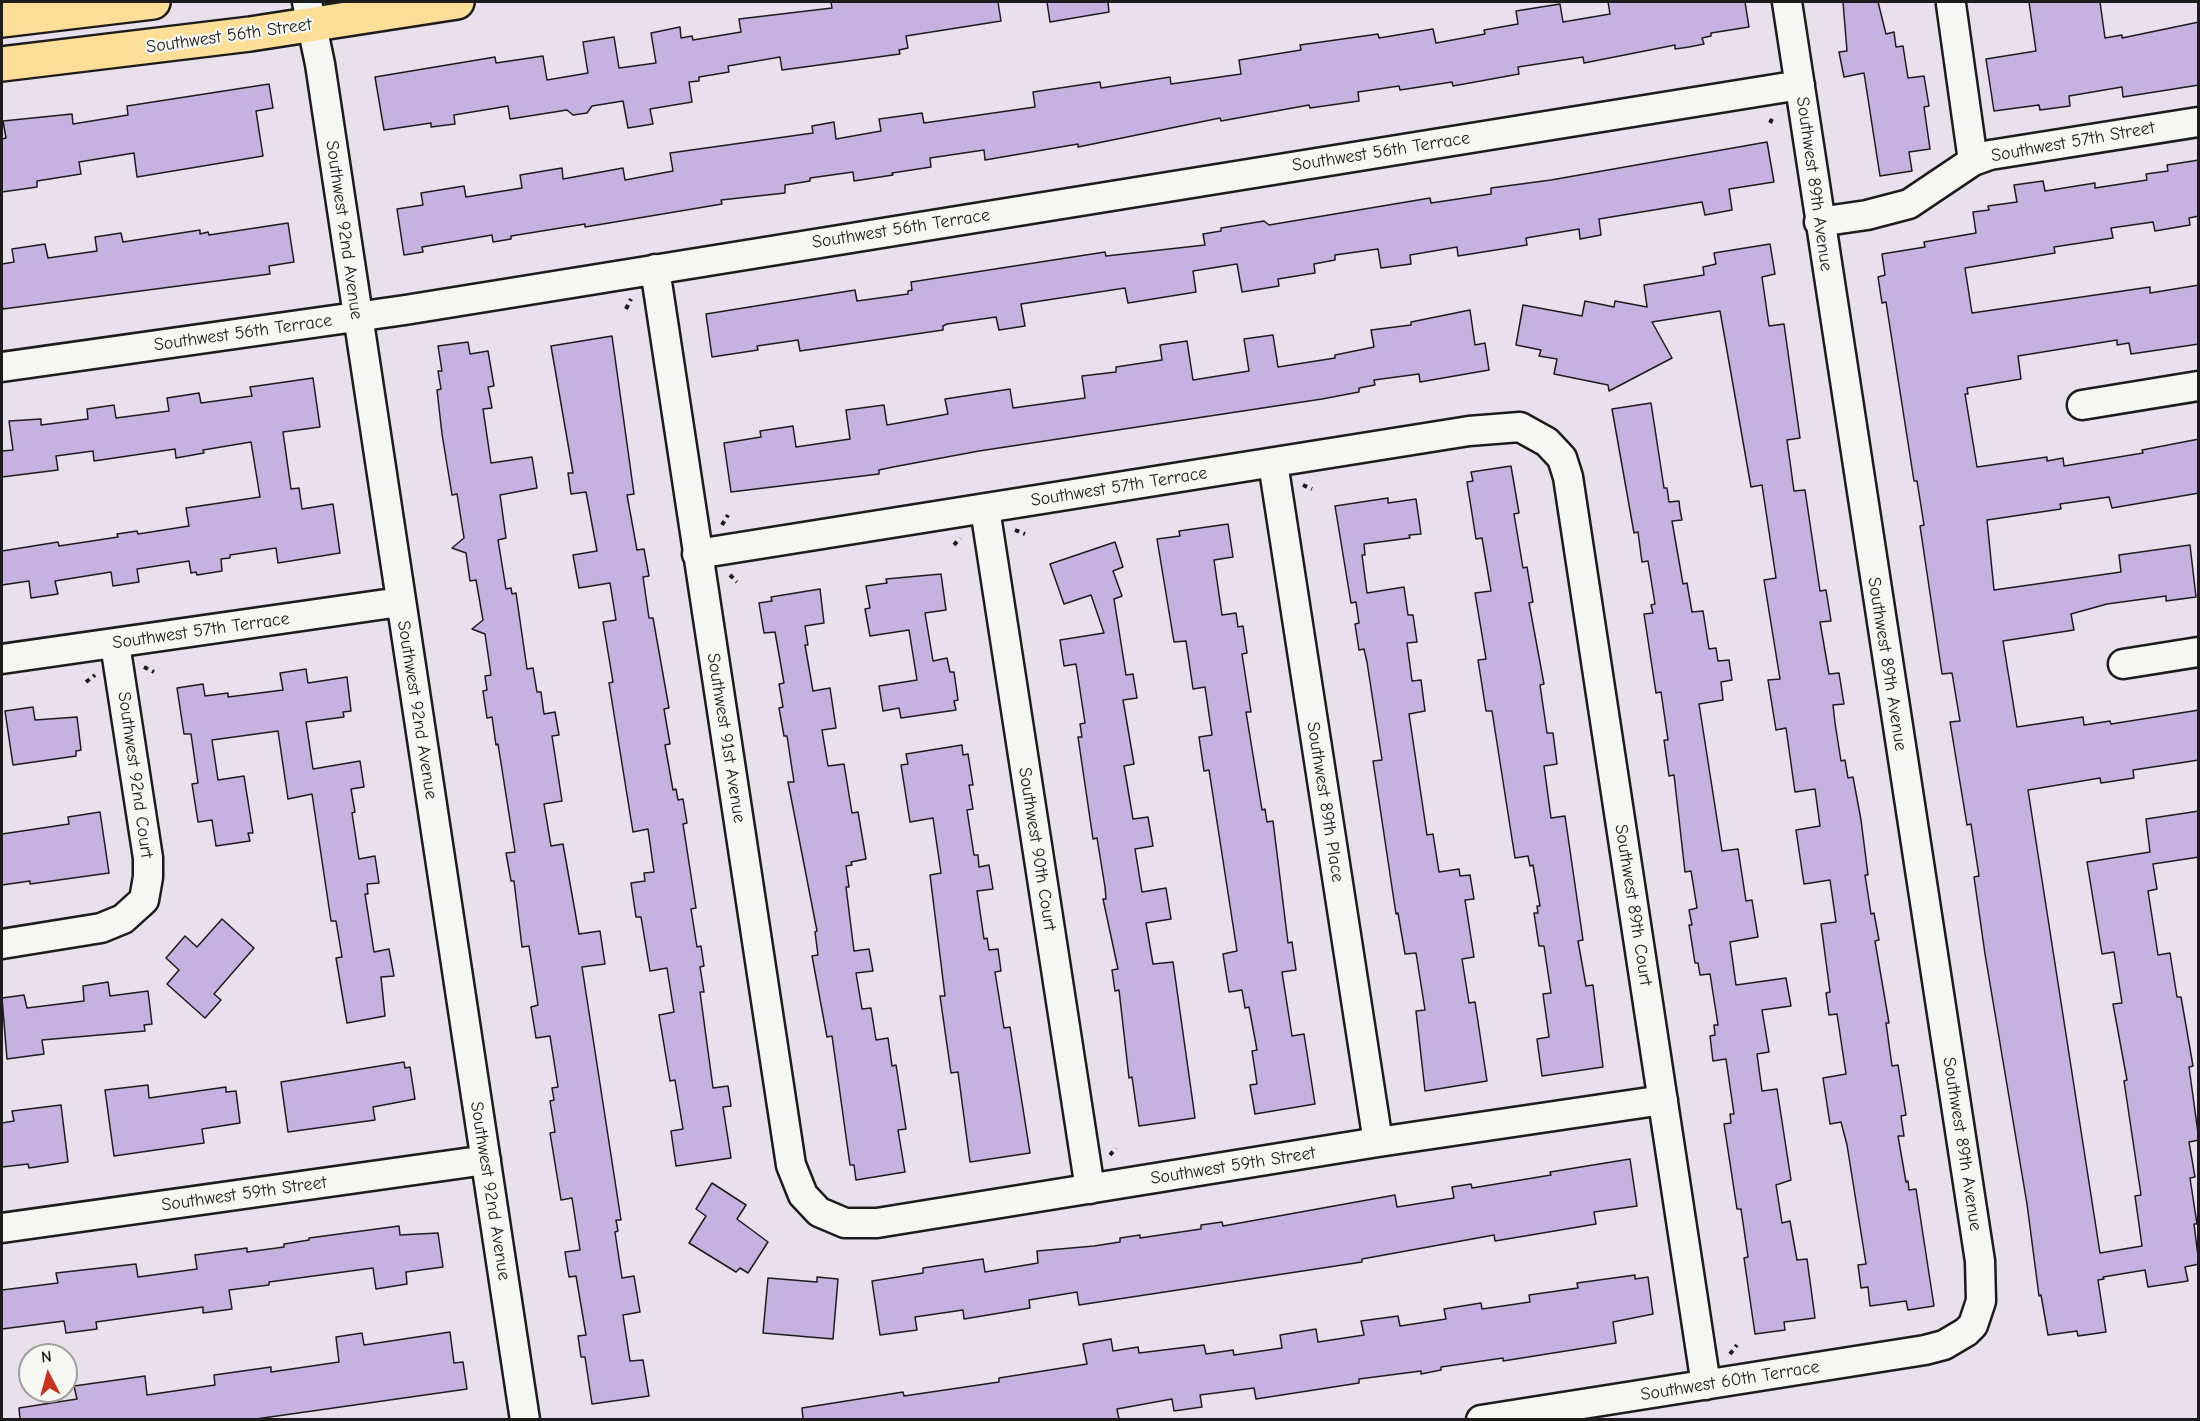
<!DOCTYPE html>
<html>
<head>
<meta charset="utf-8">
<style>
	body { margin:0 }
	#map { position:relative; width:2200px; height:1421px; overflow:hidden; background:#e8e1ed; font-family:"Comic Neue",sans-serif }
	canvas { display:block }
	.frame { position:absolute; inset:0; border:3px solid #1c1c1c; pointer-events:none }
	.north { position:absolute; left:18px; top:1343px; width:60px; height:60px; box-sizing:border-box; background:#f6f6f2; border:2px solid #9f9f9c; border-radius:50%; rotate:354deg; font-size:16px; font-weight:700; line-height:24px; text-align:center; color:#1c1c1c }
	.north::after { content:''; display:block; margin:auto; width:21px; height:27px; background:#c8321e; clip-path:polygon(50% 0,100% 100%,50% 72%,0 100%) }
</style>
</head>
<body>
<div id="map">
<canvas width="2200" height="1421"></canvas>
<div class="frame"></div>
<div class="north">N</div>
</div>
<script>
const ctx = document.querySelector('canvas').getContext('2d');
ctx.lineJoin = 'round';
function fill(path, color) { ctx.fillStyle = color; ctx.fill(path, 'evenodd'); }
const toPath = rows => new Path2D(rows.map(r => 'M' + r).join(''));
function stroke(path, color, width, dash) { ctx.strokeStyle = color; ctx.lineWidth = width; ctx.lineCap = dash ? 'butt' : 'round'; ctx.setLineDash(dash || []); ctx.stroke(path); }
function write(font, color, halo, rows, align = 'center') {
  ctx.font = font + ' "Comic Neue",sans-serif'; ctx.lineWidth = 4.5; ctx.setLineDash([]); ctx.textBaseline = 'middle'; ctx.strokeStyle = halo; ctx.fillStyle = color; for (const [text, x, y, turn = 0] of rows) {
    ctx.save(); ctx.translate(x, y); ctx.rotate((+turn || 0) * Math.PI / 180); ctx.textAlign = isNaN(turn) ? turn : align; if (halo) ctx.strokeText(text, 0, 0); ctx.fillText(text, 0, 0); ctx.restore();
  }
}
const building = toPath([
	[831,2,998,2,1001,21,906,36,908,48,899,50,900,54,782,70,780,57,728,66,729,72,699,77,699,81,689,82,692,102,650,109,653,124,628,128,623,101,592,106,587,113,573,115,567,110,510,119,508,106,454,115,455,124,431,127,431,123,384,130,375,77,495,57,496,63,543,56,547,80,588,73,583,42,614,37,619,68,656,63,651,33,680,27,681,38,692,36,693,40,741,32,739,19,832,8,831,2],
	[1047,2,1108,2,1109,12,1050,22,1047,2],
	[1608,2,1745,2,1749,27,1711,33,1711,36,1702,38,1704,44,1689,47,1675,49,1675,45,1584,63,1583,57,1518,67,1519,74,1453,86,1452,82,1400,90,1399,86,1358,92,1359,101,1310,108,1309,105,1221,121,1220,118,1078,147,1078,144,985,160,984,150,930,158,931,167,892,173,893,175,854,181,853,172,810,178,810,181,785,185,785,193,721,200,722,204,585,227,585,224,511,236,511,239,493,242,492,235,422,247,423,252,404,255,397,209,423,205,421,193,464,186,466,197,522,188,520,175,562,168,563,179,623,168,625,180,673,171,670,153,813,133,812,126,834,122,836,139,881,131,879,119,901,116,922,113,924,123,1035,107,1033,92,1100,82,1101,88,1170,77,1171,84,1241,74,1239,60,1301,50,1300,45,1378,34,1379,38,1433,29,1436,43,1485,34,1484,30,1518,24,1516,11,1560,4,1563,22,1610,14,1608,2],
	[1843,2,1878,2,1886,34,1894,32,1896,47,1903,46,1908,78,1924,76,1929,106,1924,107,1930,149,1909,152,1912,171,1880,176,1864,73,1844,77,1839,52,1847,51,1843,2],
	[2029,2,2100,2,2105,38,2122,35,2122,38,2199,22,2199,85,2123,97,2122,87,2069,96,2070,106,2040,110,2039,105,1994,111,1986,59,2036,51,2029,2],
	[269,84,273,108,256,111,263,156,137,177,134,153,79,162,81,174,37,181,37,187,2,192,2,139,6,138,3,121,72,114,73,124,128,115,127,106,269,84],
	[1767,142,1774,182,1729,189,1732,210,1705,215,1702,202,1599,219,1601,235,1580,239,1579,229,1526,238,1527,245,1458,256,1457,247,1410,255,1411,264,1381,268,1378,249,1335,255,1335,260,1314,264,1315,273,1278,279,1279,286,1242,292,1237,264,1193,271,1196,292,1128,303,1125,288,1021,304,1025,326,999,330,996,317,947,324,943,326,943,330,800,351,798,340,757,346,758,350,712,357,706,314,855,290,857,301,908,294,908,291,912,290,911,282,1105,252,1106,256,1205,245,1203,234,1221,231,1221,228,1264,221,1269,225,1430,198,1431,203,1491,194,1491,188,1551,180,1767,142],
	[2199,160,2199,216,2189,218,2190,225,2155,231,2153,222,2111,228,2113,238,2054,247,2055,253,1965,268,1972,313,2150,287,2150,293,2199,285,2199,344,2131,354,2129,343,2117,345,2117,340,2018,356,2021,379,1967,388,1968,394,1965,394,1977,467,2047,457,2047,461,2063,458,2064,466,2143,453,2142,450,2199,439,2199,493,2112,508,2109,497,2060,504,2061,509,1987,520,1994,590,2121,572,2119,555,2190,545,2196,597,2166,601,2166,596,2107,604,2071,614,2074,630,2003,641,2017,727,2083,717,2084,725,2110,721,2111,724,2199,710,2199,760,2133,770,2134,778,2101,783,2100,778,2028,790,2100,1253,2142,1246,2135,1196,2141,1195,2124,1081,2127,1080,2113,1004,2122,1003,2114,952,2102,954,2087,862,2150,852,2146,819,2199,811,2199,857,2153,864,2157,889,2148,891,2158,955,2170,953,2177,997,2181,997,2193,1066,2189,1067,2199,1140,2189,1142,2195,1177,2190,1178,2197,1224,2194,1224,2199,1264,2185,1267,2188,1281,2148,1287,2145,1270,2103,1277,2104,1279,2098,1280,2106,1332,2078,1336,2077,1331,2048,1335,2041,1295,2039,1296,2027,1204,1985,954,1974,877,1979,876,1971,824,1967,825,1950,722,1960,721,1952,673,1942,674,1920,526,1924,525,1917,481,1914,481,1886,302,1882,303,1878,277,1885,275,1882,254,1925,247,1924,242,1976,233,1973,212,1989,210,1988,206,2017,202,2014,185,2043,181,2045,191,2095,183,2095,188,2147,180,2146,174,2168,171,2167,165,2199,160],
	[288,223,294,262,269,266,270,274,3,309,2,305,2,264,14,262,12,249,45,244,48,258,97,251,95,237,121,233,123,242,200,230,200,234,208,232,209,235,288,223],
	[1770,244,1775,274,1762,277,1769,326,1784,324,1800,438,1787,440,1794,491,1805,490,1820,591,1826,590,1831,621,1820,622,1829,674,1839,673,1844,704,1833,705,1835,723,1841,761,1845,760,1848,778,1853,777,1861,820,1868,875,1865,875,1871,914,1874,913,1879,940,1875,941,1889,1023,1886,1023,1892,1066,1898,1065,1906,1115,1901,1116,1904,1136,1898,1136,1906,1182,1908,1181,1909,1190,1916,1189,1934,1306,1908,1310,1906,1301,1870,1306,1868,1287,1861,1288,1858,1265,1866,1264,1847,1145,1841,1122,1830,1124,1823,1078,1846,1074,1837,1014,1829,1015,1826,993,1830,992,1821,924,1836,922,1830,880,1804,884,1796,830,1820,826,1815,789,1795,792,1786,728,1776,730,1768,680,1780,679,1764,580,1776,578,1762,485,1751,487,1720,311,1652,322,1672,358,1609,391,1608,385,1554,374,1557,359,1539,356,1541,350,1516,345,1523,305,1582,316,1585,301,1614,307,1615,301,1647,307,1644,285,1704,275,1703,267,1716,264,1714,253,1770,244],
	[1470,310,1475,345,1485,343,1489,370,1420,382,1419,374,1374,380,1375,385,1359,388,1359,392,1322,399,979,451,893,467,879,470,879,474,731,492,724,443,761,437,760,431,793,426,796,447,850,439,846,410,884,405,887,425,948,414,945,399,1010,389,1013,408,1085,398,1082,376,1116,372,1116,367,1162,360,1160,345,1187,341,1193,380,1249,371,1244,339,1273,335,1278,367,1335,358,1335,355,1374,347,1371,330,1411,325,1411,322,1470,310],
	[612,336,634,494,627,495,637,550,644,549,649,576,643,577,649,618,653,618,669,708,664,709,670,744,665,745,673,790,676,789,678,800,683,799,687,823,683,824,696,908,691,909,697,947,701,946,704,966,700,967,704,992,700,992,713,1088,728,1086,731,1106,723,1107,731,1158,676,1166,671,1131,683,1129,675,1080,670,1081,659,1015,674,1012,667,968,650,971,641,917,636,917,631,883,645,881,644,873,654,872,648,829,633,832,609,683,613,682,603,622,616,620,610,583,579,588,573,555,597,551,586,492,571,494,568,473,573,473,551,346,612,336],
	[468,342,470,354,488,351,494,386,488,387,492,408,483,409,491,463,532,457,537,488,500,495,506,538,498,540,506,589,511,588,512,594,516,593,527,669,533,668,537,692,541,692,544,714,555,712,559,735,552,736,562,801,544,804,551,846,563,844,579,934,600,931,605,964,582,967,621,1220,616,1220,618,1231,615,1232,622,1278,634,1276,640,1312,623,1315,630,1361,643,1360,649,1396,592,1404,585,1357,581,1357,578,1336,586,1335,576,1276,569,1277,565,1252,580,1250,572,1198,561,1200,550,1133,555,1132,550,1101,554,1100,552,1088,558,1087,550,1036,536,1038,531,1007,538,1005,529,946,522,947,514,881,511,881,506,853,515,852,498,744,496,745,492,717,487,718,483,691,487,690,485,676,491,675,485,634,472,629,483,620,476,580,470,581,466,553,452,548,464,538,457,494,452,495,442,434,437,390,441,389,438,371,442,371,438,346,468,342],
	[313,378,320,427,283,432,291,489,299,488,302,509,333,504,340,553,278,563,276,548,230,555,230,558,221,559,222,571,197,575,196,572,191,573,189,561,137,569,139,582,113,586,111,572,55,581,58,594,31,598,29,581,2,585,2,551,58,542,59,546,118,537,117,534,137,531,138,534,189,526,186,508,260,497,251,442,203,450,204,453,176,458,175,449,94,461,93,451,56,456,58,470,2,477,2,451,13,450,9,421,41,419,41,425,88,419,87,409,114,405,116,418,169,411,167,398,199,393,201,403,252,396,250,387,313,378],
	[1651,403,1664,488,1667,488,1669,502,1679,501,1680,510,1682,520,1672,521,1683,584,1687,583,1692,612,1703,611,1709,649,1716,648,1718,661,1729,660,1732,680,1721,682,1723,700,1699,704,1722,851,1738,849,1746,901,1752,900,1758,937,1730,942,1736,985,1786,978,1791,1006,1762,1010,1769,1052,1757,1054,1762,1091,1777,1089,1791,1180,1776,1185,1782,1223,1790,1221,1797,1260,1807,1259,1815,1318,1784,1322,1785,1330,1755,1334,1744,1258,1748,1257,1741,1209,1737,1209,1724,1124,1731,1123,1730,1114,1734,1114,1726,1059,1713,1061,1710,1036,1715,1035,1714,1025,1718,1025,1710,974,1700,975,1698,963,1695,963,1689,925,1692,925,1689,910,1697,908,1691,871,1685,872,1674,775,1669,776,1664,740,1668,740,1661,692,1656,693,1644,614,1653,613,1651,605,1655,604,1648,561,1642,562,1638,532,1634,533,1612,409,1651,403],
	[1511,466,1519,513,1514,514,1523,568,1527,567,1533,602,1529,603,1544,684,1540,685,1547,733,1553,733,1557,764,1544,766,1551,818,1565,816,1583,940,1578,941,1586,986,1593,985,1603,1067,1542,1076,1537,1039,1549,1037,1543,994,1551,993,1544,946,1539,946,1534,913,1538,913,1537,906,1540,906,1533,865,1530,866,1528,856,1515,858,1492,711,1486,711,1478,660,1486,659,1475,593,1491,591,1482,538,1476,539,1467,482,1473,481,1471,472,1511,466],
	[1388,498,1388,503,1416,499,1421,534,1409,535,1410,538,1364,544,1365,555,1362,555,1367,593,1404,587,1408,615,1413,615,1417,642,1407,643,1412,681,1421,680,1425,711,1409,714,1427,835,1433,834,1439,872,1459,869,1460,876,1470,875,1474,899,1465,900,1474,957,1462,959,1469,1003,1475,1002,1487,1081,1425,1091,1416,1011,1425,1010,1416,953,1405,954,1398,913,1396,914,1373,761,1382,760,1367,662,1364,649,1359,650,1355,624,1359,623,1356,602,1351,603,1335,506,1388,498],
	[1228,524,1233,557,1214,560,1222,615,1236,613,1238,627,1243,626,1247,653,1242,654,1251,712,1246,712,1262,810,1265,809,1267,822,1273,821,1288,943,1292,942,1296,970,1282,972,1292,1036,1304,1034,1315,1104,1255,1114,1250,1085,1257,1084,1252,1051,1257,1050,1249,1007,1245,1008,1242,990,1229,992,1223,954,1237,951,1209,770,1204,771,1199,737,1212,735,1205,687,1193,689,1186,641,1174,642,1157,539,1180,536,1179,531,1228,524],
	[1115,542,1123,567,1113,571,1122,596,1114,599,1126,675,1133,674,1137,698,1123,700,1134,764,1124,766,1133,819,1148,817,1153,846,1135,849,1142,892,1166,888,1171,919,1146,923,1153,964,1173,962,1195,1118,1139,1126,1132,1077,1129,1078,1119,990,1115,991,1112,970,1118,969,1103,899,1106,899,1105,887,1097,838,1093,839,1078,737,1082,737,1080,724,1085,723,1076,664,1064,666,1060,640,1104,633,1091,595,1064,604,1050,564,1115,542],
	[941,574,946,610,925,613,933,661,947,658,950,672,954,672,958,700,954,701,956,710,901,718,899,708,883,711,879,686,917,680,909,630,870,636,865,609,870,608,866,586,887,583,886,579,941,574],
	[820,589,824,623,805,626,808,645,805,645,813,691,830,688,836,728,822,730,828,766,844,764,852,813,858,812,866,859,851,862,852,865,846,866,849,887,846,887,854,951,869,949,873,971,856,973,862,1009,871,1008,876,1040,888,1038,892,1066,896,1065,906,1129,898,1130,905,1172,856,1180,854,1165,850,1165,832,1036,827,1037,812,956,818,955,815,932,817,931,788,782,794,782,787,736,784,736,779,708,783,707,779,684,784,683,775,632,764,633,759,603,772,601,771,597,820,589],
	[306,669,308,683,347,677,351,711,343,712,344,717,306,722,313,769,360,761,364,787,351,789,355,812,352,813,359,859,375,856,379,883,367,884,368,894,365,894,374,952,389,949,394,976,381,977,385,1016,347,1023,336,958,342,957,336,921,331,921,312,794,288,799,278,731,212,740,218,780,244,776,253,833,248,833,250,841,216,846,212,820,198,822,192,784,198,783,191,734,184,734,177,688,203,684,205,696,228,693,228,697,283,690,280,673,306,669],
	[33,707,35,720,77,717,81,750,76,751,76,756,13,765,5,711,33,707],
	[962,745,963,755,968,754,973,785,969,785,973,809,967,810,974,855,978,855,979,867,989,865,993,889,977,891,984,939,987,938,989,950,998,949,1001,971,995,972,1004,1028,1010,1027,1030,1153,970,1162,958,1072,951,1073,940,996,945,996,930,875,941,873,933,818,910,822,901,765,908,764,906,754,962,745],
	[100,812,109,873,30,884,30,881,2,885,2,834,69,824,68,817,100,812],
	[222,919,254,948,214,994,221,1000,205,1018,167,984,179,970,166,958,185,936,197,947,222,919],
	[108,982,110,996,148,991,152,1024,144,1025,145,1031,42,1040,44,1054,7,1059,2,998,24,995,27,1008,84,1001,83,986,108,982],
	[404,1062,405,1068,410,1067,415,1099,373,1107,375,1120,288,1132,281,1082,404,1062],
	[148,1085,149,1098,226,1087,226,1092,236,1091,240,1123,202,1129,204,1143,114,1156,105,1090,148,1085],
	[61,1105,68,1162,29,1168,28,1164,2,1167,2,1123,14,1121,12,1111,61,1105],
	[1630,1159,1637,1206,1594,1212,1596,1224,1495,1241,1494,1235,1362,1259,1362,1262,1079,1305,1077,1292,1029,1300,1030,1308,964,1319,963,1310,915,1317,917,1330,880,1335,872,1281,923,1273,923,1268,983,1259,985,1272,1038,1263,1037,1251,1094,1246,1120,1242,1120,1238,1140,1235,1140,1238,1201,1229,1201,1225,1222,1222,1223,1226,1395,1195,1397,1207,1454,1198,1452,1187,1471,1184,1472,1188,1551,1175,1550,1172,1630,1159],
	[712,1183,746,1205,737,1219,768,1242,748,1273,740,1268,736,1272,689,1243,706,1216,696,1209,712,1183],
	[399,1226,400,1235,438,1233,443,1267,406,1272,407,1284,376,1289,373,1268,269,1282,269,1285,229,1290,232,1309,203,1313,203,1307,96,1322,97,1329,66,1333,64,1321,2,1329,2,1290,58,1283,56,1273,136,1264,138,1277,197,1269,195,1255,247,1248,247,1252,284,1247,284,1244,309,1240,309,1238,399,1226],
	[1635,1275,1635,1279,1648,1277,1653,1314,1613,1322,1616,1343,1503,1361,1503,1358,1441,1367,1441,1370,1421,1374,1421,1371,1359,1379,1359,1383,1256,1399,1254,1388,1200,1395,1202,1407,1174,1411,1172,1399,1117,1409,1119,1419,803,1419,802,1408,903,1392,904,1396,999,1382,999,1378,1087,1364,1083,1344,1111,1339,1113,1351,1138,1347,1139,1353,1204,1345,1206,1354,1233,1350,1234,1355,1282,1348,1280,1335,1316,1329,1318,1342,1364,1335,1361,1321,1398,1316,1400,1326,1446,1319,1444,1309,1481,1303,1482,1309,1530,1302,1529,1295,1578,1288,1577,1283,1635,1275],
	[817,1277,838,1279,833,1339,763,1333,768,1278,817,1282,817,1277],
	[450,1332,454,1363,463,1362,467,1389,256,1419,20,1419,19,1408,77,1399,74,1386,145,1376,147,1395,215,1385,214,1375,271,1367,271,1372,339,1362,336,1337,362,1333,364,1345,450,1332]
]);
fill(building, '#c6b1e1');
stroke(building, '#1c1c1c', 1.5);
const minor = toPath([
	[307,2,320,64,525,1420],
	[1951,4,1973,161],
	[1819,222,1867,215,1909,204,1973,161,1990,155,2198,122],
	[655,269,791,1165,803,1195,819,1212,845,1223,877,1223,1378,1142,1663,1100],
	[2,367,405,310,1800,85],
	[2082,405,2198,386],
	[1273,463,1378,1142],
	[985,509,1090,1189],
	[697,554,1469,431,1520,427,1547,442,1562,458,1568,477,1706,1385],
	[2,659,400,602],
	[2123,664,2198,652],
	[2,944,101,928,123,919,144,900,148,877,148,858,115,644],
	[2,1228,486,1160],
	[1481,1420,1925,1350,1944,1345,1966,1332,1973,1325,1981,1301,1980,1261,1787,2]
]);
const major = toPath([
	[2,20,153,2],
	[2,64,250,34,457,2]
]);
stroke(minor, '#1c1c1c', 33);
stroke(major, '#1c1c1c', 38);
stroke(toPath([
	[1770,123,1774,115],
	[626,309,631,299],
	[1303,485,1312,489],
	[722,525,728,515],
	[1015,530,1025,534],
	[954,545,960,538],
	[730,575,737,582],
	[144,667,154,672],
	[86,682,95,675],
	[1110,1155,1116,1148],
	[1730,1354,1737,1345]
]), '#1c1c1c', 4, [4.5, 4.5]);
stroke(minor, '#f6f6f2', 28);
stroke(major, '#fcde96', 33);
write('18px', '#1c1c1c', '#f6f6f2', [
	["Southwest 56th Street",229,36,-8],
	["Southwest 57th Street",2073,142,-10],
	["Southwest 56th Terrace",1381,152,-9],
	["Southwest 89th Avenue",1814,184,82],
	["Southwest 56th Terrace",901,229,-9],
	["Southwest 92nd Avenue",344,230,82],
	["Southwest 56th Terrace",243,333,-8],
	["Southwest 57th Terrace",1119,487,-9],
	["Southwest 57th Terrace",201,631,-8],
	["Southwest 89th Avenue",1887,664,81],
	["Southwest 92nd Avenue",417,710,81],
	["Southwest 91st Avenue",726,738,81],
	["Southwest 92nd Court",135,775,82],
	["Southwest 89th Place",1325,802,81],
	["Southwest 90th Court",1037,849,81],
	["Southwest 89th Court",1633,905,81],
	["Southwest 89th Avenue",1962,1144,81],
	["Southwest 59th Street",1233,1166,-9],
	["Southwest 92nd Avenue",490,1191,81],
	["Southwest 59th Street",244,1194,-8],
	["Southwest 60th Terrace",1730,1381,-9]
]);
</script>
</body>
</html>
